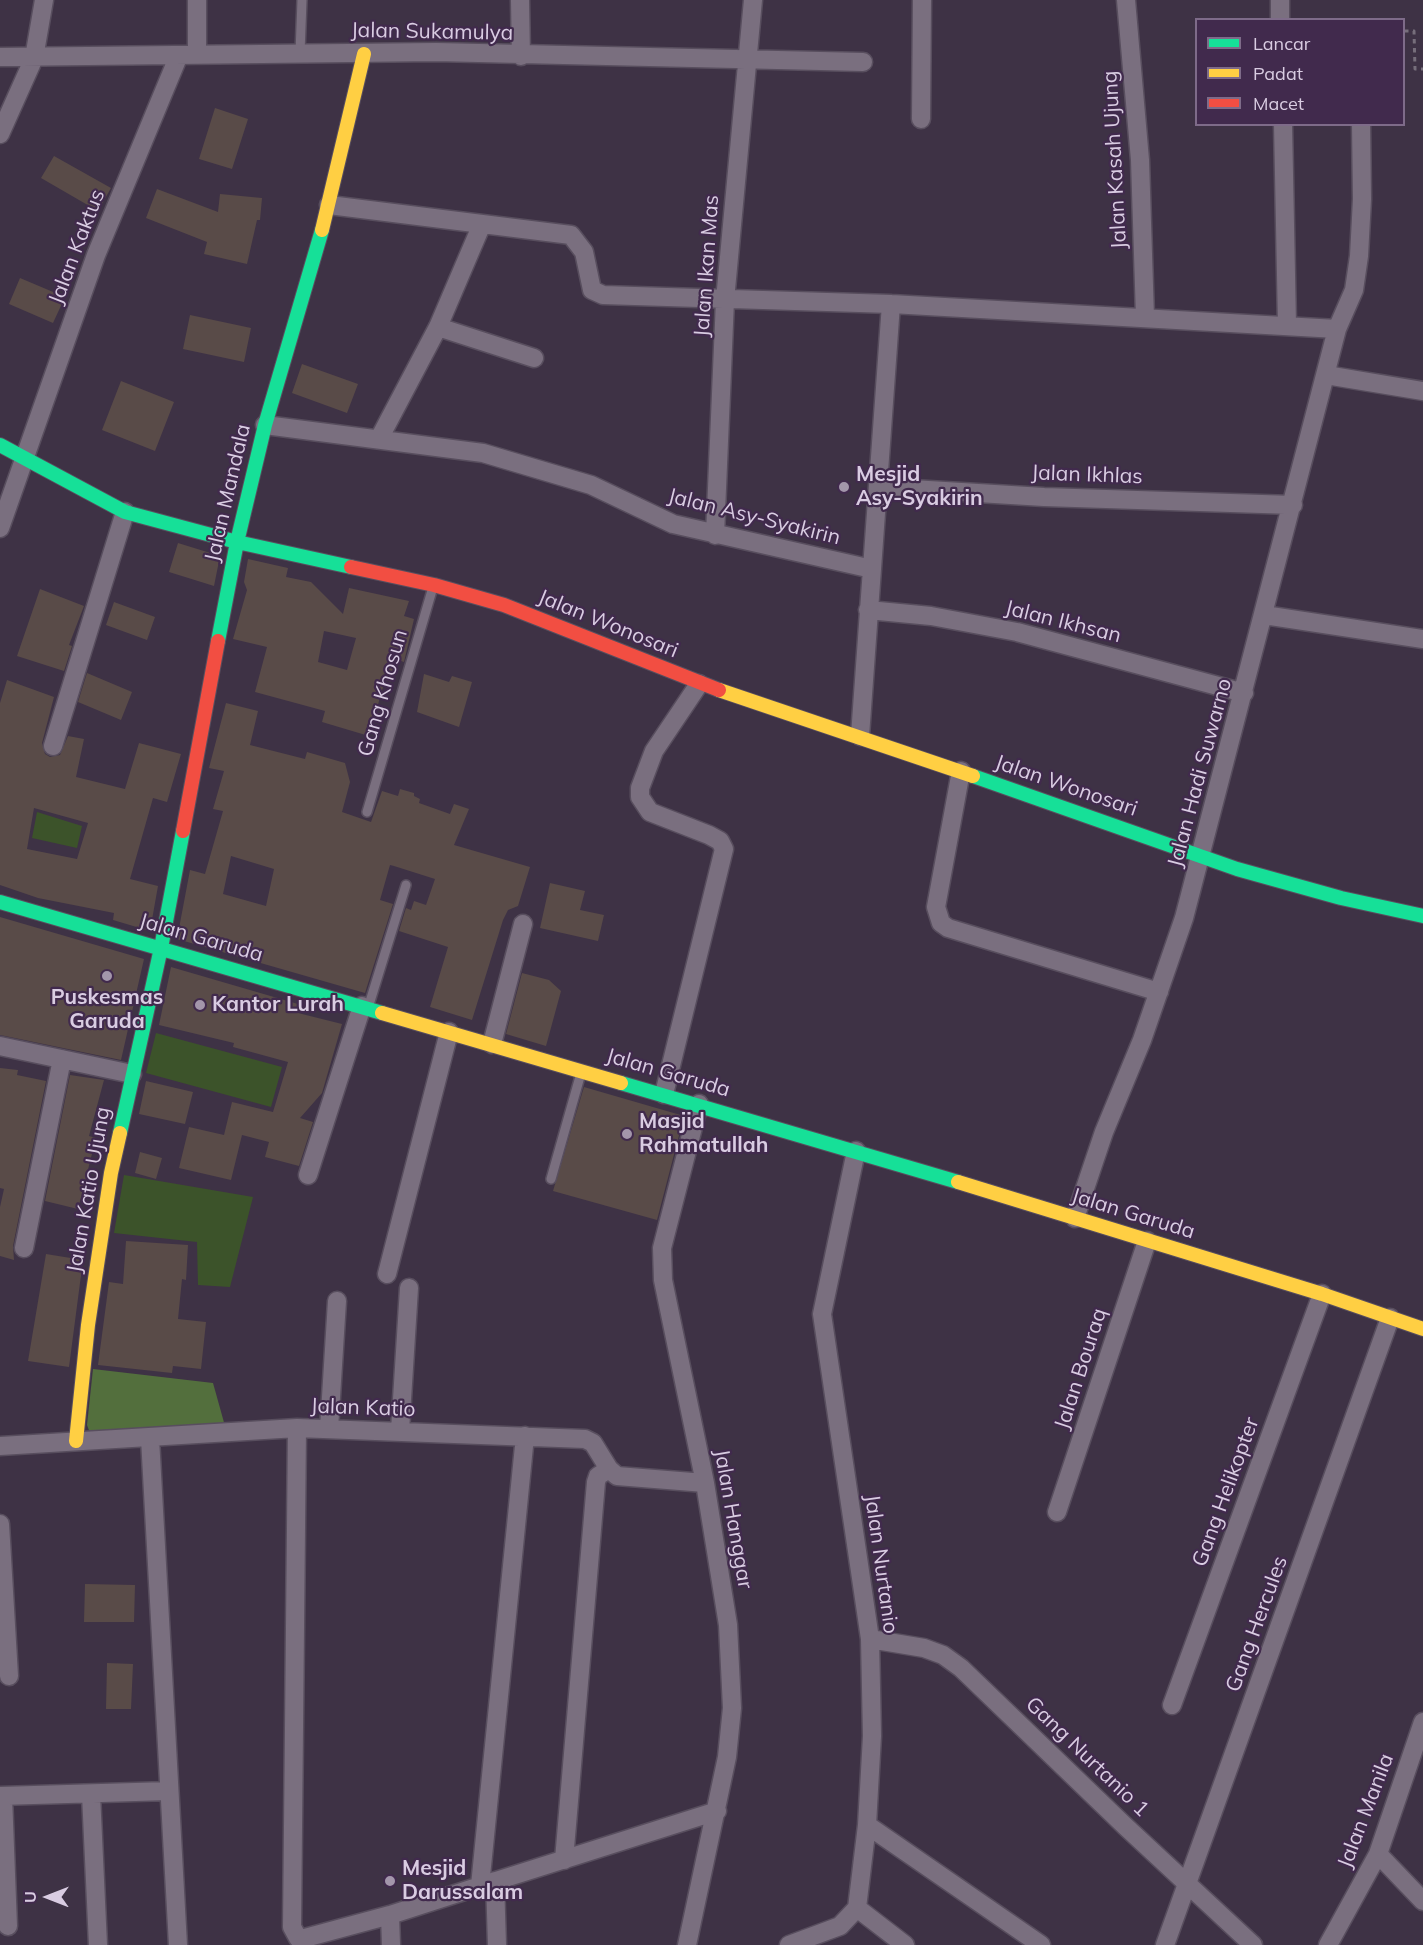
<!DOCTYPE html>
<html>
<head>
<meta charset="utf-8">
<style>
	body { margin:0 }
	#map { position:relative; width:1423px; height:1945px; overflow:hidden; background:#3e3245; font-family:Mulish,sans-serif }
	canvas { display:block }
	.legend { position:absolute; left:1195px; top:18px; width:210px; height:108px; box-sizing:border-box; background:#412a4d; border:2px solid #7e6b89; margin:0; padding:8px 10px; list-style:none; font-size:18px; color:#d9cce2 }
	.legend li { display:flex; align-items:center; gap:12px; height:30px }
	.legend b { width:30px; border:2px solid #7e6b89 }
	.north { position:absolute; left:18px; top:1867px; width:60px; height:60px; -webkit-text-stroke:4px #412a4d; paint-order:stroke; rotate:270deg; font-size:16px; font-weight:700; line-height:24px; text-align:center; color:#d9cce2 }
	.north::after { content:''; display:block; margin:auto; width:21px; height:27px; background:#d9cce2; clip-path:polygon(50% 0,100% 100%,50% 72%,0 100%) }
</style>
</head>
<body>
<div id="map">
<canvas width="1423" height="1945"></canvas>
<ul class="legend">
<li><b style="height:8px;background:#16e098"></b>Lancar</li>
<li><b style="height:8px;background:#ffcf43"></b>Padat</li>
<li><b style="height:8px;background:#f24e42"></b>Macet</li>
</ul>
<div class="north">U</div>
</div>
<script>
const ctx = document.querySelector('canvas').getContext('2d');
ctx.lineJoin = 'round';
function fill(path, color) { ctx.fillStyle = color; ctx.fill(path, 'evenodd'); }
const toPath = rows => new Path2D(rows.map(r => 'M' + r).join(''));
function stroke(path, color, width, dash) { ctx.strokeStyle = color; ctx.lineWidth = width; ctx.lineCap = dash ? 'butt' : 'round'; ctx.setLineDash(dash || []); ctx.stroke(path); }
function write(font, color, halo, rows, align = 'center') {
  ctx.font = font + ' Mulish,sans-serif'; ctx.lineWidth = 4.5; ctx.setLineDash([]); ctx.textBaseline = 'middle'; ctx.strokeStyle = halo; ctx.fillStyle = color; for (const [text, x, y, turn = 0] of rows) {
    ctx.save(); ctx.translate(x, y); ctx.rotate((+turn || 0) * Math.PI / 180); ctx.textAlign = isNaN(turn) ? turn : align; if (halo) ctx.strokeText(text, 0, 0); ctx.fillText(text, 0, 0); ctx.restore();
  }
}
fill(toPath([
	[37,812,82,826,77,848,32,838],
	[156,1033,282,1067,271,1107,146,1073],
	[124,1175,253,1197,230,1287,198,1285,197,1242,114,1233]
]), '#3c532a');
fill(toPath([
	[93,1369,213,1383,225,1426,90,1433,87,1425]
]), '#536f3d');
fill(toPath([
	[215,108,248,119,232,169,199,159],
	[54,156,111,188,98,211,41,178],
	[157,189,218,212,220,194,262,198,260,220,257,220,247,264,204,254,207,242,146,218],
	[20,278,65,297,53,323,9,304],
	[190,315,251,328,244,362,183,349],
	[302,364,358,384,347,413,292,393],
	[121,381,174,402,155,451,102,430],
	[178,543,220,556,214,586,169,572],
	[248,559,288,568,286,577,311,582,343,614,349,588,409,601,404,616,414,619,404,662,398,660,392,682,385,680,369,736,322,722,325,711,255,692,267,647,233,639,247,590,244,582],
	[324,631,356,638,347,670,318,662],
	[40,589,84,606,69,645,72,646,64,671,17,656],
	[114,602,155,617,147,640,106,625],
	[87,673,132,692,121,720,78,702],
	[424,674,449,682,452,676,472,682,459,727,417,712],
	[7,680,54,697,42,743,45,754,50,757,60,755,68,736,84,739,76,777,125,789,139,743,181,754,167,802,153,798,130,879,158,886,150,931,113,920,114,913,38,898,0,885,0,703],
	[34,808,88,823,77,859,27,849],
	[226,703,258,711,250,745,305,759,307,752,345,763,350,782,342,812,371,822,382,791,398,796,400,789,414,793,414,796,420,799,419,803,450,814,454,804,469,809,454,845,530,867,518,906,508,910,503,920,472,1020,430,1007,448,947,399,931,406,908,411,910,414,901,426,905,435,879,394,866,390,865,380,900,393,904,365,993,177,939,190,870,205,874,223,811,213,809,224,771,209,768],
	[231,856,274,869,266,906,223,894],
	[550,883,585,891,580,910,604,915,598,941,540,928],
	[0,917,144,959,121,1060,0,1035],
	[171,967,298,1004,298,1013,342,1024,322,1093,300,1118,313,1122,299,1166,265,1157,269,1142,242,1135,231,1180,179,1168,189,1127,224,1135,232,1102,273,1112,288,1062,233,1047,234,1043,159,1025],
	[522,973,549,980,561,991,546,1046,506,1034],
	[0,1068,18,1070,17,1075,46,1081,13,1246,14,1260,0,1256,0,1207,4,1189,0,1188],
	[70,1075,104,1080,89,1136,96,1138,78,1209,45,1201],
	[146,1081,193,1092,185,1124,139,1114],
	[584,1087,684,1116,657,1220,553,1191],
	[140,1152,162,1158,156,1179,135,1173],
	[126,1241,188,1245,186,1280,182,1279,178,1319,206,1322,201,1369,173,1366,172,1373,98,1365,109,1282,123,1284],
	[46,1254,83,1260,69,1367,28,1361],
	[85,1584,135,1585,134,1622,84,1622],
	[107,1663,133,1664,131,1709,106,1709]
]), '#594b48');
const lane = toPath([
	[300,53,302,0],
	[367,812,433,587],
	[368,1008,406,885],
	[551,1179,581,1073]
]);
const street = toPath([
	[197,0,197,54],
	[520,0,521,56],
	[1126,0,1140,160,1145,317],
	[1280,0,1280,20],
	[0,57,436,52,863,62],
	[921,119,922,0],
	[1283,124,1287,325],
	[0,134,34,58,44,0],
	[329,205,571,235,584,252,592,290,603,295,891,304,1337,329],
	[438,327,534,358],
	[1326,375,1423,391],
	[265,425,483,453,591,485,673,524,872,569],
	[379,439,438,327,482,224],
	[879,487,1044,497,1293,505],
	[0,528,96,255,179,55],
	[715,535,725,300,753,0],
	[868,610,931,616,1017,632,1244,693],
	[1264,615,1423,639],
	[860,736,891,304],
	[53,746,125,512],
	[961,771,936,907,941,923,948,928,1159,992],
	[492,1044,523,924],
	[0,1046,132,1074],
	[664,1094,724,849,720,841,709,835,650,812,640,797,640,788,654,751,699,684],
	[308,1175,362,1006],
	[1075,1218,1104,1132,1142,1040,1184,918,1337,329,1354,290,1359,256,1362,199,1361,124],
	[24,1248,62,1059],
	[387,1274,449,1032],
	[297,1428,292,1927,298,1938,305,1938,390,1915,480,1886,525,1436],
	[329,1429,337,1301],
	[400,1431,409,1288],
	[150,1438,178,1945],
	[0,1446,297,1428,585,1439,593,1443,609,1469,617,1476,705,1483],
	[1057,1512,1147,1241],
	[0,1524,9,1676],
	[870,1639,924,1648,943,1655,961,1668,1125,1826,1253,1945],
	[1172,1705,1322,1294],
	[91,1794,98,1945],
	[0,1796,169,1791],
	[3,1796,8,1926],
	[867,1825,1041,1945],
	[1378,1854,1423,1901],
	[564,1860,596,1482,598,1476,609,1469],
	[495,1881,497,1945],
	[480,1886,717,1811],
	[857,1908,905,1945],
	[390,1915,391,1945],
	[687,1945,727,1757,732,1708,728,1625,705,1483,663,1280,662,1248,699,1104],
	[789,1945,840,1926,857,1908,867,1825,872,1736,870,1639,822,1314,856,1151],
	[1165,1945,1390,1318],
	[1328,1945,1378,1854,1423,1722]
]);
const fast = toPath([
	[0,445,125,512,237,542,351,567],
	[218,641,237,542,265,425,322,230],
	[973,776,1237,869,1341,898,1423,916],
	[0,902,382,1013],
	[621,1083,958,1182],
	[120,1133,161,948,183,831]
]);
const slow = toPath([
	[322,230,364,54],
	[719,690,973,776],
	[382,1013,621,1083],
	[958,1182,1322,1294,1423,1329],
	[76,1441,88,1325,111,1173,120,1133]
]);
const jam = toPath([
	[351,567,434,585,504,605,719,690],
	[183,831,218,641]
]);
stroke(lane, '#584e5e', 12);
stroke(street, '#584e5e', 21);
stroke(fast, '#584e5e', 16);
stroke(slow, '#584e5e', 16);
stroke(jam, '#584e5e', 16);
stroke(toPath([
	[1404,31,1414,31,1415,69,1423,69]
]), '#766e7b', 3, [4.5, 4.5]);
stroke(lane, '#7a6f7f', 9);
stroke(street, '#7a6f7f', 18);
stroke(fast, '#16e098', 14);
stroke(slow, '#ffcf43', 14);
stroke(jam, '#f24e42', 14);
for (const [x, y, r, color] of [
	[844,487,6,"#a396ab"],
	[107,976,6,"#a396ab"],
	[200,1005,6,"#a396ab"],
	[627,1134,6,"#a396ab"],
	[390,1881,6,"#a396ab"]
]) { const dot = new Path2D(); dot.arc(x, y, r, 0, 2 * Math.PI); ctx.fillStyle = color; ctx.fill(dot); stroke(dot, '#412a4d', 2); }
write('21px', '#d9cce2', '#412a4d', [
	["Jalan Sukamulya",432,32,1],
	["Jalan Kasah Ujung",1115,160,-93],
	["Jalan Kaktus",77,247,-69],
	["Jalan Ikan Mas",707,266,-86],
	["Jalan Ikhlas",1087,475,2],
	["Jalan Mandala",228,493,-77],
	["Jalan Asy-Syakirin",754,517,14],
	["Jalan Ikhsan",1063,622,14],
	["Jalan Wonosari",608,624,22],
	["Gang Khosun",383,693,-74],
	["Jalan Hadi Suwarno",1200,773,-75],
	["Jalan Wonosari",1066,786,19],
	["Jalan Garuda",201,938,16],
	["Jalan Garuda",668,1073,16],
	["Jalan Katio Ujung",89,1190,-80],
	["Jalan Garuda",1133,1214,17],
	["Jalan Bouraq",1081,1369,-72],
	["Jalan Katio",363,1408,2],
	["Gang Helikopter",1226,1492,-70],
	["Jalan Hanggar",733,1519,80],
	["Jalan Nurtanio",881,1564,82],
	["Gang Hercules",1257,1624,-70],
	["Gang Nurtanio 1",1087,1757,44],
	["Jalan Manila",1366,1811,-69]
]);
write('bold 21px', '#d9cce2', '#412a4d', [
	["Mesjid",856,475],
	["Asy-Syakirin",856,499],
	["Puskesmas",107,998,"center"],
	["Garuda",107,1022,"center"],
	["Kantor Lurah",212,1005],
	["Masjid",639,1122],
	["Rahmatullah",639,1146],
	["Mesjid",402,1869],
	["Darussalam",402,1893]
], 'left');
</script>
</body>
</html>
